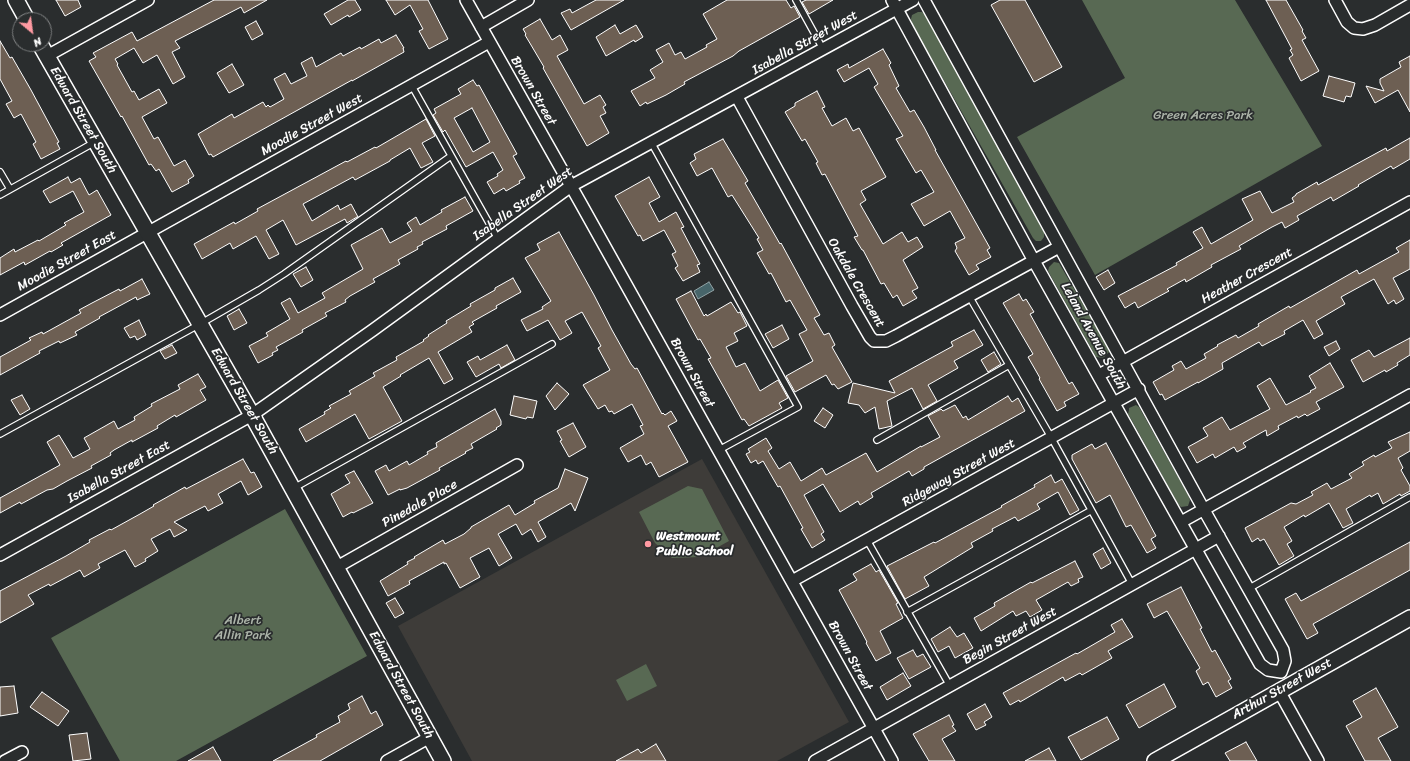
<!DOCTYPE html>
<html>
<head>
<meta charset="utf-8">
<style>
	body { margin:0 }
	#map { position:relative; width:1410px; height:761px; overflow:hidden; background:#2a2d2e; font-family:Sriracha,sans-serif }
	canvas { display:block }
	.north { position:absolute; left:12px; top:12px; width:40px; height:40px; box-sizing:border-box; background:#2a2d2e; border:1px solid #7f8182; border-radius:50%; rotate:151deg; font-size:11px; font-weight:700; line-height:16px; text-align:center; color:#fff }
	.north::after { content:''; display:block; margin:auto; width:14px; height:18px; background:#ff9aa2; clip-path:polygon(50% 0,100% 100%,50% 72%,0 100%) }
</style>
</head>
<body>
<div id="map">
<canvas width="1410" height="761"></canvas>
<div class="north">N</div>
</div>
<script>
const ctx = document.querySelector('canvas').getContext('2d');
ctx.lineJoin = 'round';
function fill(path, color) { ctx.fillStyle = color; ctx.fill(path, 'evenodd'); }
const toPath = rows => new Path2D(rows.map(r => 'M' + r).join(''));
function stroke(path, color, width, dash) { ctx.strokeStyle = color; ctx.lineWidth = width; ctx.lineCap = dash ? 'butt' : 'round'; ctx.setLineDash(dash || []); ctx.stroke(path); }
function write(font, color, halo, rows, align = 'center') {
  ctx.font = font + ' Sriracha,sans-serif'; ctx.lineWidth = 3.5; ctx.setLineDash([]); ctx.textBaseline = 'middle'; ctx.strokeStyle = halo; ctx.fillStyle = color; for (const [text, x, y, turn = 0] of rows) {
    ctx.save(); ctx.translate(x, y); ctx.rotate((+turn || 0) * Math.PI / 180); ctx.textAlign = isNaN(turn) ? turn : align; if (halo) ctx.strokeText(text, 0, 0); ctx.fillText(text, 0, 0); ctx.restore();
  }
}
fill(toPath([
	[702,459,849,722,777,761,472,761,398,626]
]), '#3e3c39');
fill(toPath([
	[1082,0,1235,0,1322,146,1095,275,1017,137,1125,78],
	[918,12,922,12,928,17,1044,232,1044,237,1041,241,1036,241,1033,238,912,24,911,19,912,15],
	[1054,262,1059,263,1106,344,1109,352,1103,358,1096,357,1048,271,1049,267],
	[1136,405,1139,407,1188,495,1190,500,1188,506,1181,507,1178,504,1131,419,1128,414,1129,410,1129,408],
	[688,486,702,489,729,541,700,557,672,558,655,543,639,512],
	[285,509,367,656,176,761,120,761,51,638],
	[646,664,657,686,627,701,616,680]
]), '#586953');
const water = toPath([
	[709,282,714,290,698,299,694,291,709,282]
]);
fill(water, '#47656a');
stroke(water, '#91a3a6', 1);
const building = toPath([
	[56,0,78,0,81,7,65,16,56,0],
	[214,0,267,0,244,13,241,7,175,41,180,48,172,52,185,77,173,84,157,55,143,63,134,48,115,59,118,64,117,65,132,92,134,91,139,100,159,89,167,103,142,117,154,139,158,137,174,166,185,160,194,176,188,180,189,183,172,192,159,169,156,171,151,164,149,165,122,116,121,117,89,61,96,57,93,53,132,32,137,41,214,0],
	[348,0,355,0,361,10,349,17,348,15,331,25,324,14,348,0],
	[386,0,428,0,448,39,429,49,419,31,423,29,410,5,395,15,386,0],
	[596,0,624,0,571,30,561,13,570,9,572,13,596,0],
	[727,0,786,0,791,8,794,6,800,17,739,51,733,56,684,82,685,84,666,95,647,104,646,102,640,106,631,91,655,78,650,70,663,62,656,50,669,43,675,55,681,52,685,59,707,47,706,45,717,39,703,14,727,0],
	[806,0,833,0,809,14,802,2,806,0],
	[1000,0,1025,0,1062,67,1034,82,991,5,1000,0],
	[1266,0,1286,0,1303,30,1302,31,1306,38,1302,40,1319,71,1301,81,1289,58,1293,55,1290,50,1292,49,1266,0],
	[540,19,552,40,560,35,568,50,557,56,584,104,600,95,606,105,603,107,606,113,600,116,609,133,587,146,543,68,544,67,531,45,525,35,526,34,523,29,540,19],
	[256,21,263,34,252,40,245,27,256,21],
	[615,25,620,34,636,25,643,37,635,42,634,40,606,56,596,37,615,25],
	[396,35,404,48,403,48,404,52,352,81,352,80,213,157,211,154,209,155,198,134,232,114,234,118,263,102,266,107,268,105,270,107,284,99,274,79,285,73,291,84,307,76,301,63,312,57,316,67,341,53,343,56,360,47,361,49,379,39,381,43,396,35],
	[0,41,10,58,12,57,31,90,59,142,57,143,60,149,41,159,33,144,36,142,21,114,14,118,6,104,12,101,0,79,0,41],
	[883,49,891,63,889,65,899,86,896,88,910,112,914,110,924,127,936,150,935,150,990,248,987,250,991,257,976,265,979,269,969,275,955,251,957,248,955,243,965,238,950,211,924,226,911,204,934,192,921,170,916,173,896,139,903,136,874,87,878,84,869,68,844,82,837,70,848,64,849,68,883,49],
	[1410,56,1410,112,1398,90,1375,103,1366,86,1384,91,1380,83,1380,79,1401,67,1399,62,1410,56],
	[232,64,244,85,229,93,217,73,232,64],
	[1329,76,1355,83,1351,97,1346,96,1344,102,1323,96,1329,76],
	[473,80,477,86,479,85,517,154,513,156,525,178,519,181,520,183,506,191,504,188,494,194,487,182,498,176,497,174,503,170,493,152,466,167,445,130,443,132,433,115,436,113,434,109,461,94,458,89,473,80],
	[472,108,490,142,473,152,454,118,472,108],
	[817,91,825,107,822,108,832,126,846,118,853,131,859,128,886,177,861,191,866,200,860,204,883,244,902,232,908,242,917,237,923,247,903,260,918,288,912,291,917,298,903,306,897,295,893,298,884,283,881,284,863,250,862,250,854,237,858,236,825,174,822,175,816,163,818,162,805,139,802,141,785,112,795,106,795,103,817,91],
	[426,119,435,136,422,143,433,162,421,168,410,148,390,160,390,161,355,180,353,177,303,204,312,221,338,205,340,210,351,204,358,217,357,217,347,223,345,219,296,245,283,220,266,230,279,254,269,259,256,236,233,249,230,243,202,259,194,244,234,222,235,224,258,211,257,209,346,161,347,162,375,147,376,148,426,119],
	[1410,138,1410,159,1393,169,1391,166,1358,185,1359,186,1333,201,1331,197,1297,216,1299,220,1285,228,1282,222,1272,227,1239,246,1241,249,1211,265,1212,267,1186,282,1185,279,1167,289,1169,291,1156,298,1138,308,1135,302,1125,308,1118,296,1177,265,1176,263,1203,248,1193,232,1202,227,1211,244,1253,220,1242,199,1260,191,1272,213,1294,202,1292,198,1296,195,1296,194,1317,182,1318,185,1386,148,1387,151,1410,138],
	[723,139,748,181,745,183,780,244,781,243,820,315,814,318,824,335,829,333,835,345,832,347,852,382,838,389,834,384,832,385,826,375,795,392,786,376,813,361,799,334,807,330,790,300,786,302,771,273,769,274,757,253,763,250,757,239,759,238,732,195,728,197,712,168,697,176,690,163,696,159,694,154,723,139],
	[68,177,71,183,80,178,89,195,97,190,111,215,61,243,63,245,51,252,50,251,25,265,24,262,0,275,0,258,14,249,15,252,38,240,39,241,66,225,64,223,84,212,73,191,50,203,43,191,68,177],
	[649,177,660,197,649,203,659,222,676,212,684,227,681,228,700,264,697,265,700,272,683,281,675,268,678,266,672,254,676,252,664,230,643,241,640,235,638,236,615,196,649,177],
	[465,197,473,211,446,226,447,229,422,242,423,244,417,247,418,249,398,260,400,264,373,279,375,282,350,296,345,300,346,302,325,313,327,316,302,330,303,332,276,347,278,350,272,353,273,355,258,363,249,346,268,336,266,333,290,319,281,303,290,298,298,313,325,298,322,293,363,269,351,245,382,228,390,243,412,231,407,223,416,217,420,225,442,212,441,210,465,197],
	[559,232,594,295,612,330,631,364,635,369,637,368,662,414,663,413,665,415,671,411,677,421,668,426,688,462,659,477,651,462,646,465,641,455,628,462,620,448,644,434,640,426,643,425,632,404,614,414,612,411,609,412,605,405,598,409,583,385,610,370,598,348,601,346,582,312,565,321,572,333,560,340,548,320,527,331,521,320,543,309,542,307,551,301,525,258,540,250,537,244,559,232],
	[1410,240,1410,269,1393,278,1404,299,1396,304,1394,300,1388,304,1374,279,1341,297,1345,304,1316,321,1323,334,1314,339,1303,320,1284,331,1285,334,1262,346,1259,342,1222,363,1223,369,1198,383,1198,382,1165,400,1162,394,1160,395,1153,382,1174,370,1172,366,1181,361,1186,369,1206,358,1204,354,1218,346,1217,345,1236,335,1238,338,1259,326,1258,324,1289,306,1290,308,1357,270,1359,274,1399,252,1396,248,1410,240],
	[306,267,313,280,301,287,293,274,306,267],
	[1108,270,1115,283,1104,290,1096,277,1108,270],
	[513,278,521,292,496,306,497,308,472,322,474,324,469,327,472,332,438,352,453,379,444,384,429,358,400,375,401,376,383,387,402,421,369,439,355,414,306,442,299,429,325,414,324,412,331,408,329,406,351,394,349,391,375,376,373,373,397,360,396,357,424,341,423,340,429,336,428,335,447,323,446,321,471,306,470,304,495,290,495,288,513,278],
	[142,279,150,294,137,300,136,297,99,317,100,318,75,332,77,335,60,343,59,341,39,351,40,353,0,375,0,357,31,340,29,338,42,332,43,334,81,313,79,310,92,303,119,289,120,291,142,279],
	[691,291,704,316,706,314,707,316,731,302,738,313,740,312,747,326,734,333,738,341,726,347,736,367,745,363,760,391,778,380,788,398,779,403,782,408,749,426,744,419,742,420,708,359,711,358,700,339,698,340,676,299,691,291],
	[1019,294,1023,301,1026,299,1034,312,1030,314,1045,341,1069,384,1072,382,1079,394,1064,402,1066,406,1057,411,1039,379,1040,378,1028,357,1033,354,1003,303,1019,294],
	[239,309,247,323,234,330,227,316,239,309],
	[139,320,146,335,137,340,135,336,130,338,124,328,139,320],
	[782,325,789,339,773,348,765,334,782,325],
	[974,330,983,345,954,361,958,368,928,385,937,401,923,409,912,388,887,401,892,426,879,429,875,407,865,413,859,405,848,403,853,383,895,393,889,381,953,346,951,342,974,330],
	[1410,338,1410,355,1397,363,1398,365,1386,372,1385,370,1363,382,1351,360,1369,350,1374,357,1410,338],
	[1336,341,1340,349,1329,356,1324,347,1336,341],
	[172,345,177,353,165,359,160,351,172,345],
	[507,345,515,360,501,368,499,364,476,377,467,362,478,356,480,360,507,345],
	[994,352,1001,364,988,372,981,360,994,352],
	[1330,363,1344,387,1316,402,1320,409,1307,416,1305,414,1298,418,1297,416,1278,426,1279,429,1267,436,1266,430,1243,443,1246,447,1237,452,1234,447,1215,458,1213,454,1197,463,1188,447,1208,436,1203,428,1222,417,1230,430,1270,409,1257,386,1270,378,1286,405,1311,392,1310,391,1316,388,1309,376,1330,363],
	[198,374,206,387,200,390,206,400,176,417,175,415,157,426,158,428,132,442,132,440,114,450,110,453,111,455,91,466,92,468,67,481,53,489,47,490,21,504,20,502,0,513,0,498,60,465,47,442,59,435,73,458,90,449,84,438,114,421,118,429,135,420,134,417,152,406,151,404,180,389,178,385,198,374],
	[557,383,569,394,555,410,546,396,557,383],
	[22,395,30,409,20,415,11,400,22,395],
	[514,396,537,401,533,418,527,417,526,419,510,415,514,396],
	[1008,396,1012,402,1018,398,1025,411,924,467,924,469,912,476,909,471,871,493,873,497,860,505,858,501,840,512,823,484,804,495,824,532,821,534,825,540,812,548,801,529,803,528,780,486,778,487,763,461,758,464,756,460,751,463,746,454,750,452,748,449,766,438,772,448,768,451,779,469,790,462,801,481,822,468,826,475,866,453,877,472,921,446,921,447,940,437,928,416,941,409,943,411,955,405,963,418,966,416,968,420,1008,396],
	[823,408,833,415,825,428,814,421,823,408],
	[495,409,501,421,501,425,496,428,497,429,471,444,473,448,465,452,466,453,439,468,440,470,407,488,400,490,400,489,388,495,375,471,386,465,389,471,407,461,409,465,428,454,427,452,437,447,436,443,495,409],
	[573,423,586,447,569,457,560,441,562,440,557,431,573,423],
	[1410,432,1410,451,1398,458,1403,468,1401,470,1410,486,1410,491,1401,496,1400,494,1383,504,1378,493,1371,497,1370,495,1346,509,1353,523,1343,528,1329,503,1305,517,1304,515,1284,527,1292,541,1287,544,1294,556,1279,565,1264,539,1260,541,1258,538,1252,542,1245,528,1291,503,1296,504,1313,495,1311,492,1327,483,1331,489,1352,478,1349,474,1364,465,1362,462,1374,455,1375,457,1392,448,1388,442,1410,432],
	[1106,443,1156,536,1151,539,1156,548,1147,553,1131,525,1126,527,1110,495,1096,503,1072,459,1072,455,1092,444,1095,449,1106,443],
	[243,459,251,473,254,472,262,487,248,495,241,481,218,494,223,503,208,511,205,506,174,522,187,530,174,537,170,529,151,539,158,551,145,559,146,561,135,567,125,550,98,564,100,568,84,577,80,570,50,586,49,584,28,595,34,604,0,623,0,591,66,556,90,542,89,540,110,529,111,530,140,514,154,506,153,505,185,487,186,489,243,459],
	[565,469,588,478,575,511,571,503,538,522,546,537,538,542,531,529,522,535,516,524,498,534,512,558,499,566,489,548,470,558,480,577,460,588,446,563,444,564,444,562,409,581,410,584,388,596,380,581,408,564,407,562,415,558,414,557,443,540,445,544,464,534,471,528,471,527,509,505,515,515,535,503,534,501,558,488,565,469],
	[354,471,373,503,353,513,352,512,343,517,331,494,350,483,345,475,354,471],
	[1051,475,1055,483,1062,479,1079,510,1070,515,1058,492,1037,504,1040,509,1018,521,1015,517,992,529,993,531,971,543,973,547,924,577,929,586,905,599,887,566,934,542,935,543,1002,507,1001,506,1035,487,1034,485,1051,475],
	[1410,542,1410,570,1313,624,1318,633,1307,639,1285,599,1296,593,1301,601,1410,542],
	[1103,548,1111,563,1101,569,1093,554,1103,548],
	[1075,561,1083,577,1078,579,1079,582,1071,586,1068,582,1036,600,1042,610,1030,617,1026,611,1016,616,1013,611,981,631,974,618,995,606,994,603,1031,582,1032,583,1075,561],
	[871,564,876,572,879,570,898,603,896,604,903,618,880,631,891,653,876,661,866,643,867,642,839,590,857,580,853,574,871,564],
	[1181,587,1202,628,1200,629,1212,652,1215,650,1231,679,1228,681,1232,688,1216,697,1208,682,1203,685,1196,671,1200,668,1167,611,1154,618,1147,604,1181,587],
	[395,598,404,613,395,618,386,603,395,598],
	[1122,619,1133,637,1108,651,1112,658,1082,675,1080,673,1065,681,1063,677,1020,702,1019,700,1010,705,1003,693,1076,653,1077,654,1115,632,1111,625,1122,619],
	[950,627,957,637,964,633,973,648,955,658,949,646,938,652,931,639,950,627],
	[913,650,917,657,923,654,931,667,909,679,897,658,913,650],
	[903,673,911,686,887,700,880,687,903,673],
	[1164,684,1176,707,1139,728,1126,705,1164,684],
	[14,686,18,713,0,716,0,687,14,686],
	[1376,688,1398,727,1378,738,1391,761,1365,761,1346,726,1362,717,1353,701,1376,688],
	[42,692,69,711,58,726,30,707,42,692],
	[362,696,371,714,376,711,383,725,320,761,273,761,317,737,316,735,340,722,338,716,350,709,348,704,362,696],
	[985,704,992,717,984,722,986,725,976,730,967,714,985,704],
	[949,715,954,725,952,726,956,731,942,739,955,761,929,761,913,734,949,715],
	[1107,717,1119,739,1081,760,1068,737,1107,717],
	[87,733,91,759,73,761,69,735,87,733],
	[1246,742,1257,761,1230,761,1225,753,1246,742],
	[656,744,666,761,616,761,638,749,641,753,656,744],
	[213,747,221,761,188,761,213,747],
	[1049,748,1056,761,1025,761,1049,748]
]);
fill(building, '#6d5f53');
stroke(building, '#fff', 1);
const lane = toPath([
	[796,0,823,49],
	[412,86,498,239],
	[651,142,798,407,719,450],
	[0,172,10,189],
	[0,195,95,142],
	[969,296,1051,437,1132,584],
	[0,434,200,324,259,290,284,274,451,156],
	[877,440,1009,365],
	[294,488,552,344],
	[867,540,950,686],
	[1248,589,1410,497],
	[907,612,1090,511]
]);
const street = toPath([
	[466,0,580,202,892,761],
	[892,0,1034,261,1260,664,1268,670,1281,672],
	[924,0,1204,510,1283,650,1285,661,1281,672],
	[1335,0,1347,22,1354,28,1363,29,1375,25,1410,5],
	[481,27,528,0],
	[47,56,148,0],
	[737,97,852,306,870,337,874,341,886,341,896,336,1059,247],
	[0,315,489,42],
	[1099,375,1410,202],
	[1181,522,1410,395],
	[0,555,252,415,373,330,571,186,913,0],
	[337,567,517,465],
	[792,581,1139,389],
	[1279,691,1318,761],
	[5,761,22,752],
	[387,761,430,737],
	[815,761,1219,536]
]);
const secondary = toPath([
	[16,0,27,20],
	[40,44,252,415,443,761],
	[1155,761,1410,618]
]);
stroke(lane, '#fff', 8);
stroke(street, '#fff', 14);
stroke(secondary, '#fff', 18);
stroke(lane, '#2a2d2e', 5.5);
stroke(street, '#2a2d2e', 11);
stroke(secondary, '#2a2d2e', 15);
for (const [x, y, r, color] of [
	[648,544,4,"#ff9aa2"]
]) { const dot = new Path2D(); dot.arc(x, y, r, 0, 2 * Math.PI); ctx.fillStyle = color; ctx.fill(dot); stroke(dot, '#2a2d2e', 1.5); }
write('13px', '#fff', '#2a2d2e', [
	["Isabella Street West",805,43,-29],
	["Brown Street",533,91,60],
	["Edward Street South",83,120,60],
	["Moodie Street West",312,125,-29],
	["Isabella Street West",523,204,-35],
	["Moodie Street East",67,261,-29],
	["Heather Crescent",1247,276,-29],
	["Oakdale Crescent",856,283,60],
	["Leland Avenue South",1093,336,61],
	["Brown Street",692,373,61],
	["Edward Street South",244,401,60],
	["Isabella Street East",119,472,-29],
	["Ridgeway Street West",959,473,-29],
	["Pinedale Place",420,504,-29],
	["Begin Street West",1010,636,-29],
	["Brown Street",850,656,61],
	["Edward Street South",401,685,61],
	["Arthur Street West",1282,689,-29]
]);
write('13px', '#acb4a9', '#2a2d2e', [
	["Green Acres Park",1203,116],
	["Albert",243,621],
	["Allin Park",243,636]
]);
write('bold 13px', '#fff', '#2a2d2e', [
	["Westmount",656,537],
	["Public School",656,552]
], 'left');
</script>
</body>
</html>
